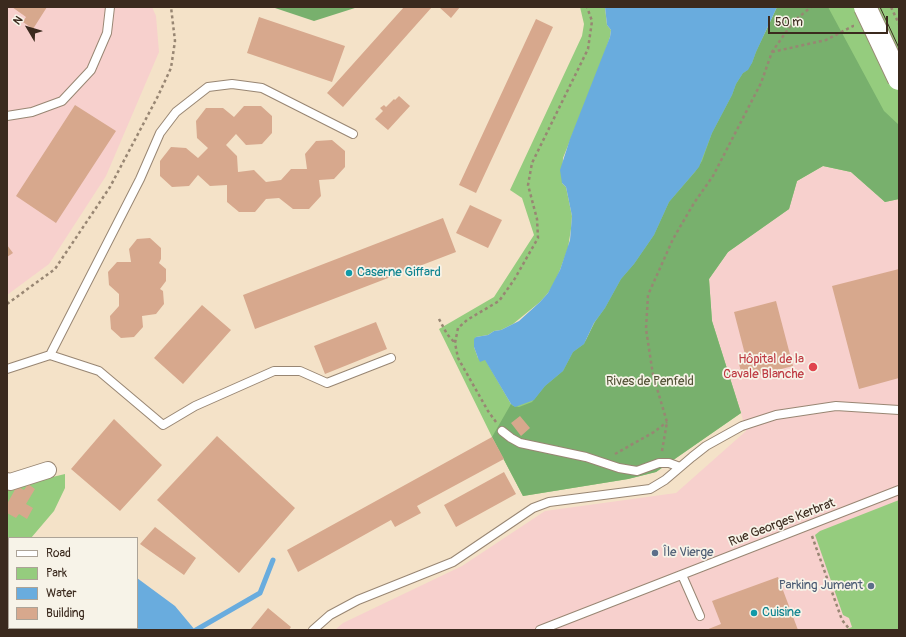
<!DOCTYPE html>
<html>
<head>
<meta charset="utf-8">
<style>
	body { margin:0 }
	#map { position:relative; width:906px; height:637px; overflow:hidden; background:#f4e2c8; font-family:Pangolin,sans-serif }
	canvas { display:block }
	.frame { position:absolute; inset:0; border:8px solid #3b2a1e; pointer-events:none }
	.legend { position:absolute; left:8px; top:537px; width:130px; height:92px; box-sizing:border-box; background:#f7f3e8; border:1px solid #aca397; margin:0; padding:5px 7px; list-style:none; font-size:12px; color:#3b2a1e }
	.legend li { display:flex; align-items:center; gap:8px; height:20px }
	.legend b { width:20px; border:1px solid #aca397 }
	.north { position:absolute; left:8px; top:8px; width:40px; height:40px; -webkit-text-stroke:3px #f7f3e8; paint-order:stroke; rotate:308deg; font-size:11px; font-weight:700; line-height:16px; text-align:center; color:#3b2a1e }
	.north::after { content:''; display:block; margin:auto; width:14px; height:18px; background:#3b2a1e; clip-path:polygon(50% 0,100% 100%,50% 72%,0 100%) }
	.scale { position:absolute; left:768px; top:16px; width:120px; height:18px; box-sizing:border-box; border:2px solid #3b2a1e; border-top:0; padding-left:5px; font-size:12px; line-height:14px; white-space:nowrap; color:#3b2a1e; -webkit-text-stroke:3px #f7f3e8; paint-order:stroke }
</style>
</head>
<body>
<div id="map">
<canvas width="906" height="637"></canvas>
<div class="frame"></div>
<ul class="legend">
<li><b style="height:5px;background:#fff"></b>Road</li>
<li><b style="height:11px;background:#95cc7e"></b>Park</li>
<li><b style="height:11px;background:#69acde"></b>Water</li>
<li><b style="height:11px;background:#d7a88d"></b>Building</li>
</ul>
<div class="north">N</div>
<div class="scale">50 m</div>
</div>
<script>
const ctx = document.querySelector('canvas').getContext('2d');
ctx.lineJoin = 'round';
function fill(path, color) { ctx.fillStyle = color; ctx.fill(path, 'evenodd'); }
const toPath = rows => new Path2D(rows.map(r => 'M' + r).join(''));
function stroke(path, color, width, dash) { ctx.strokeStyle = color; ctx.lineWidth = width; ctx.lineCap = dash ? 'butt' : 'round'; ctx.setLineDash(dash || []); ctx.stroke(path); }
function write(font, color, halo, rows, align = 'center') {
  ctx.font = font + ' Pangolin,sans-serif'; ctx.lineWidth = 3.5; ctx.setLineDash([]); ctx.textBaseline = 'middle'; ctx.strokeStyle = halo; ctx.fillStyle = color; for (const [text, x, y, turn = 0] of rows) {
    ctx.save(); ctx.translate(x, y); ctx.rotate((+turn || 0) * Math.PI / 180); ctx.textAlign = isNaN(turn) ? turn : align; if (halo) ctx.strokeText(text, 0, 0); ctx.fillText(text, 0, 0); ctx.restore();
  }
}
fill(toPath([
	[7,7,152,7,156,16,159,52,106,176,49,264,7,295],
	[823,166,851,172,885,202,899,199,899,630,335,630,343,623,462,566,545,511,676,493,746,431,741,413,712,321,709,279,728,252,788,209,797,181]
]), '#f7d0cd');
fill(toPath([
	[580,7,605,7,607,25,611,30,610,37,603,58,563,158,562,183,566,187,572,216,571,229,568,248,560,270,554,284,548,293,540,302,513,324,501,330,494,331,488,335,476,337,474,347,478,358,485,359,511,404,586,340,594,323,769,26,777,7,899,7,899,199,885,202,851,172,823,166,797,181,789,209,728,252,709,279,712,321,741,413,656,472,628,479,523,496,492,437,439,329,494,297,534,235,522,198,510,190,582,36,584,24],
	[65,474,65,488,54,511,31,538,9,538,9,556,7,558,7,487,11,487],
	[899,500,899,630,845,630,852,627,849,618,843,615,815,535,820,531]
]), '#95cc7e');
fill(toPath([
	[272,7,358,7,314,21],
	[777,7,828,7,884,111,899,125,899,199,885,202,851,172,823,166,797,181,789,209,728,252,709,279,712,321,741,413,656,472,628,479,523,496,492,437,511,404,513,406,519,407,532,402,545,386,563,371,573,352,584,344,595,322,605,308,621,279,634,264,654,235,669,202,695,172,702,161,712,133,732,95,736,84,743,73,745,72,752,63,756,52]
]), '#78b06d');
fill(toPath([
	[605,7,777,7,756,52,752,63,748,70,743,73,736,84,732,95,712,133,699,167,669,202,654,235,634,264,621,279,605,308,594,323,584,344,573,352,563,371,545,386,534,400,515,407,511,404,485,360,480,362,478,358,474,347,474,339,476,337,488,335,494,331,501,330,519,321,540,302,548,293,560,270,570,240,572,216,566,187,562,183,560,170,570,139,610,37,611,30,607,25],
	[137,578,175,606,195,630,7,630,7,583,9,583,9,628,137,628]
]), '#69acde');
stroke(toPath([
	[196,630,260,593,273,560]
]), '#69acde', 5);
fill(toPath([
	[12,7,47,7,33,29,23,22,26,17],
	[404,7,432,7,343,107,327,93],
	[439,7,460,7,451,18],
	[259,17,345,46,332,82,247,53],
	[536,19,553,27,476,193,459,185],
	[399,96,410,106,388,130,375,119,383,111,380,108,384,105,386,107,394,99,395,100],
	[75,105,116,131,56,223,16,196],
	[244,106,261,106,272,116,272,133,262,144,246,145,236,134,226,145,237,156,238,172,254,170,266,182,281,180,291,169,307,169,305,154,316,141,332,140,345,151,345,167,334,179,319,180,321,196,309,209,293,209,279,198,266,199,255,212,239,212,227,202,227,185,210,186,198,175,189,186,172,187,160,176,160,161,171,147,186,148,198,158,208,148,197,138,196,121,206,108,223,108,234,117],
	[470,205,502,220,488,248,456,233],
	[443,218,456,252,255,329,243,295],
	[150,238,161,248,161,259,159,263,166,269,166,281,160,289,163,291,164,304,156,314,142,316,143,327,134,337,121,338,111,329,110,316,119,306,119,294,109,285,108,272,117,262,131,262,129,249,137,239],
	[7,245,13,253,7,257],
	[899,269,899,378,859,389,832,286],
	[776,301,793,366,743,379,739,364,747,362,734,312],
	[202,305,231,330,183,384,154,358],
	[376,322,387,349,325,374,314,346],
	[520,416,530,428,521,436,511,423],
	[114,419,162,465,120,511,71,469],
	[217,436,295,508,239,573,157,500],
	[492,437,504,459,417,506,421,513,395,527,391,520,298,572,287,550],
	[504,472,516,494,456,527,444,505],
	[28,484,35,489,26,504,33,508,27,519,19,514,16,518,7,513,7,504,17,486,24,490],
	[155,527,196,558,184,575,140,544],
	[778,577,798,630,706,630,721,624,712,601],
	[268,608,291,627,289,630,250,630]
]), '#d7a88d');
const lane = toPath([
	[7,116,32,112,62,101,91,70,107,33,110,7],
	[50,355,140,179,160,133,176,112,208,87,232,84,262,88,353,134],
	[7,369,50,355,99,371,163,425,195,406,274,371,300,371,327,383,391,358],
	[502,431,511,438,520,443,586,457,619,468,637,471,659,463,669,463,680,467],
	[682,575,700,616],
	[313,630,330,615,358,600,453,562,533,508,549,502,650,489,665,480,692,457,706,446,742,426,776,415,836,406,899,410],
	[540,630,899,490]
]);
const street = toPath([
	[7,481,10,482,48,470]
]);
stroke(lane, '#988673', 10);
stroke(street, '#988673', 18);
stroke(toPath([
	[891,7,899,24],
	[772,52,826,40,853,26,854,26],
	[7,304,55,269,110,187,158,96,171,68,175,41,171,7],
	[439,319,447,334,454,342],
	[496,422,488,411,458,358,455,343,458,328,467,320,499,301,514,280,538,238,537,219,528,185,532,163,588,49,592,21,587,7],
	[662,451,667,422,653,375,646,329,648,295,673,239,694,203,713,176,761,83,772,52,793,22,811,7],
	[615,454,654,432,667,422],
	[812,536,842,620,850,630]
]), '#988673', 2.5, [3, 3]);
stroke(lane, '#fff', 8);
stroke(street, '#fff', 16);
stroke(toPath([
	[880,7,899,48]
]), '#3b2a1e', 1);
const primaryBridge = toPath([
	[865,7,899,79]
]);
stroke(primaryBridge, '#988673', 24, []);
stroke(primaryBridge, '#fff', 22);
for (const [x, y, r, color] of [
	[349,273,4,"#0f9aa8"],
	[813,367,5,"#e0444e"],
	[655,553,4,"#5c6f8a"],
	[871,586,4,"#5c6f8a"],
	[754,613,4,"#0f9aa8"]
]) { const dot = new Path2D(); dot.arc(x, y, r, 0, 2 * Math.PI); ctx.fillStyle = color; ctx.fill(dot); stroke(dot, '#f7f3e8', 1.5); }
write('13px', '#0d838f', '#f7f3e8', [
	["Caserne Giffard",357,273],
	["Cuisine",762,613]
], 'left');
write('13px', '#be3a42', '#f7f3e8', [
	["Hôpital de la",804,360],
	["Cavale Blanche",804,375]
], 'right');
write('13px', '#525236', '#f7f3e8', [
	["Rives de Penfeld",650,382]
]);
write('13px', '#3b2a1e', '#f7f3e8', [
	["Rue Georges Kerbrat",782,523,-21]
]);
write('13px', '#4e5e75', '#f7f3e8', [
	["Île Vierge",663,553],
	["Parking Jument",863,586,"right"]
], 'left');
</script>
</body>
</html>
